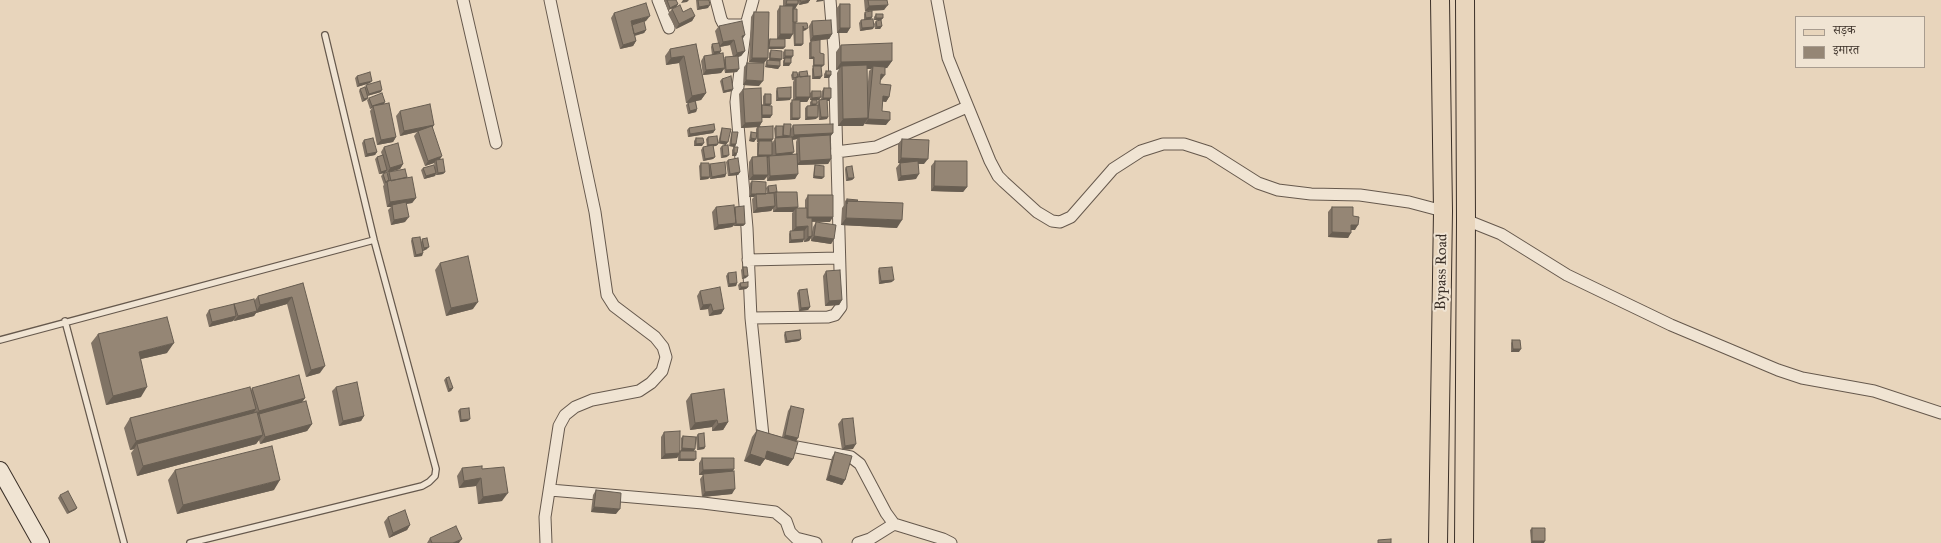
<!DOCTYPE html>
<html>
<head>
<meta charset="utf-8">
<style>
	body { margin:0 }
	#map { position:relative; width:1941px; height:543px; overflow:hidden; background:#e8d5bc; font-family:"IM FELL Great Primer","Noto Serif Devanagari",serif }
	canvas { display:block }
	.legend { position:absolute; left:1795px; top:16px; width:130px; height:52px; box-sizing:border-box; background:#f0e4d3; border:1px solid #a89c8f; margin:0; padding:5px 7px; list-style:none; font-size:12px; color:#3b3028 }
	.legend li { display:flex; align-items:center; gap:8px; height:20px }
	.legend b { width:20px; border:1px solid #a89c8f }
</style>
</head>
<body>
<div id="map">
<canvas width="1941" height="543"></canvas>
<ul class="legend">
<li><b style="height:5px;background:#e8d5bc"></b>सड़क</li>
<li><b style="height:11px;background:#958675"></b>इमारत</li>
</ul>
</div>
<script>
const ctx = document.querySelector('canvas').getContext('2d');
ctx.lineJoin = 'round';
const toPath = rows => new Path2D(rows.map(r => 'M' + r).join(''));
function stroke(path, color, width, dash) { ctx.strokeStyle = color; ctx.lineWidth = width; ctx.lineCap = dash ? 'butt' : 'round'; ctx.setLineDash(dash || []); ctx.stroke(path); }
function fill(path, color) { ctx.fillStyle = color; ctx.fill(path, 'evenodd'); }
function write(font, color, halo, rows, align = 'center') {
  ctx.font = font + ' "IM FELL Great Primer",serif'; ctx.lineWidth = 4; ctx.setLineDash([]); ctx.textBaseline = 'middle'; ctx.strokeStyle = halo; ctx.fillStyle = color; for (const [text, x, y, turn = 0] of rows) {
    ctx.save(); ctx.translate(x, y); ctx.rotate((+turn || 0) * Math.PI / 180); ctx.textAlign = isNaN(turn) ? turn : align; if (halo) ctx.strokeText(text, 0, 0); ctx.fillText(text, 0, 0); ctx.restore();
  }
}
const lane = toPath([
	[65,321,124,543],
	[0,340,374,240],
	[190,543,422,486,429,482,435,476,436,469,374,240,325,35]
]);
const street = toPath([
	[463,0,496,143],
	[658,0,669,28],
	[716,0,721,19,723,23,727,25,741,25],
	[753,0,746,25,736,102,747,228,751,318,763,436,769,442,851,457,860,464,886,513,894,524,943,539,951,543],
	[937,0,948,58,990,161,998,176,1004,182,1037,212,1052,221,1060,222,1071,217,1113,169,1141,151,1163,144,1184,144,1209,152,1258,183,1278,190,1311,194,1360,195,1409,202,1443,211],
	[836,152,876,147,967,107],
	[1466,220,1501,234,1567,275,1671,325,1778,370,1802,378,1874,391,1941,413],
	[748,260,839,258],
	[751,318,828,317,835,315,841,307,834,49,830,0],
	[550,490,703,503,775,512,786,521,790,532,796,538,816,543],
	[546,543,545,517,559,426,565,415,575,407,592,400,639,391,651,383,662,371,666,357,663,347,655,337,614,306,607,295,595,212,550,0],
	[858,543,870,539,894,524]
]);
const secondary = toPath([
	[0,470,41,543]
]);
const primary = toPath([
	[1438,543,1443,211,1440,0],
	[1464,543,1466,220,1465,0]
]);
stroke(lane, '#66594d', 8);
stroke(street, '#66594d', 13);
stroke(secondary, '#3b3028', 18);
stroke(primary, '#3b3028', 20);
stroke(lane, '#f0e4d3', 5.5);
stroke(street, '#f0e4d3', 11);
stroke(secondary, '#f0e4d3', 16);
stroke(primary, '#e8d5bc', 18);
fill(toPath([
	[664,0,676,0,678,4,676,7,668,10],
	[696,0,709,0,708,8,697,10],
	[783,0,810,0,808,3,799,5,798,2,795,9,793,9,796,23,807,23,806,30,803,31,803,44,801,46,794,46,793,29,790,39,785,39,785,47,783,49,768,49,768,58,764,63,749,62,751,17,754,12,768,40,770,39,777,39,777,11,780,6,783,6],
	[864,0,887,0,884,10,865,11],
	[840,4,850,28,847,33,837,33,836,9],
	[672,9,683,12,695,16,692,21,676,29,668,14],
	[865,12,872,17,871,19,873,29,860,31,859,23,861,20,864,20,864,14],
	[614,13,646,21,632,25,646,30,644,33,635,36,636,41,633,46,620,49,611,18],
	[876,14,883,18,881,20,874,20,874,17],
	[812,21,832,34,829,39,810,41,809,26],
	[876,21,882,26,880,29,875,29,874,24],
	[719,26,742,40,745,51,741,56,738,57,737,72,725,73,724,68,721,73,703,75,701,61,704,56,712,55,711,47,712,44,718,43,715,31],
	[730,45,733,57,725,57,724,60,716,54,720,53,720,47],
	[811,41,820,53,822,67,821,67,820,79,812,79,812,69,813,67,813,59,809,59,809,43],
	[696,44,706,93,701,100,696,101,697,109,696,112,688,114,686,105,688,103,686,103,679,63,666,65,665,56,670,49],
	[841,45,892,61,887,68,885,68,881,80,880,80,880,84,889,97,886,102,882,101,882,111,886,125,865,124,865,123,863,126,838,126,837,73,839,69,836,70,836,52],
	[867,69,871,69,869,71,867,92],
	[771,50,782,59,780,61,780,66,778,69,765,67,766,62,767,60,769,60,769,53],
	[785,50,791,59,789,66,783,66,783,61,784,59,783,59,783,52],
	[747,63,759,86,743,85,744,67],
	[826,71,831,75,829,78,824,78,824,74],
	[793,72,798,74,799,72,810,93,812,91,820,100,821,99,822,91,824,88,829,101,827,101,827,119,819,120,818,108,816,119,805,120,805,108,807,106,810,106,810,102,812,100,810,100,810,97,807,102,800,102,800,118,798,120,790,120,790,103,793,100,793,82,794,80,792,80,791,75],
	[816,100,819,100,817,102,818,105,816,105],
	[357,76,370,83,357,87,355,78],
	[722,79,733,89,732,91,723,93,720,81],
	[366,85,381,92,367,96,368,98,366,100,362,102,359,91,360,89,365,88],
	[777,88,790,100,776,101,776,91],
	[743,89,762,105,763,105,763,96,765,94,771,104,770,105,772,115,770,118,762,118,760,126,773,139,772,141,772,143,775,139,774,128,776,126,783,126,784,124,790,130,793,125,833,133,830,137,831,159,828,164,798,165,795,179,767,181,767,177,764,180,749,180,749,162,752,157,757,157,757,143,758,142,757,142,756,134,756,139,754,142,749,141,750,135,751,132,756,133,756,129,757,127,741,128,739,94],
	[797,139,796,142,796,154,792,154,793,140],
	[772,148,772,156,771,156],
	[369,98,384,104,396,137,393,142,377,145,370,111,372,108,370,109,367,100],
	[400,111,434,125,432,127,440,160,445,172,443,174,436,175,436,174,435,176,424,179,421,170,423,168,435,167,434,163,425,166,414,136,417,132,400,136,396,116],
	[689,128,715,130,713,133,688,137,687,130],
	[722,128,726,145,718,143,721,130],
	[732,132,736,144,735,147,729,146,731,134],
	[708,137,718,144,716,146,713,146,715,157,713,159,703,161,701,150,703,147,707,147,706,139],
	[696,138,702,146,694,146,694,141],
	[902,139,924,164,918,164,916,179,898,181,896,168,900,163,898,163,898,144],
	[364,140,377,152,375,155,365,157,362,143],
	[722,146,727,157,721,158,720,148],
	[384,147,403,164,400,169,387,172,387,174,389,172,407,177,416,198,412,203,406,204,405,222,391,225,388,210,391,207,387,207,383,186,384,185,381,176,383,174,387,173,386,171,385,173,379,174,375,159,377,157,382,155,381,152],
	[734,147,737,153,736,156,732,156,732,150],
	[728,160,740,172,738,175,728,176,726,162],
	[935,161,967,187,963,192,931,191,931,166],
	[701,163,709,165,710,164,726,174,725,177,710,179,710,176,708,179,700,180,699,166],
	[815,165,822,179,813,178,814,168],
	[846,167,854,178,852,180,846,181,845,169],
	[752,181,766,194,767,193,766,188,768,186,798,207,797,208,805,208,805,200,808,195,830,222,812,222,812,232,813,227,816,222,834,239,831,244,811,241,811,238,809,241,804,242,804,231,803,242,789,243,789,234,790,231,792,231,792,213,793,212,773,212,773,208,771,211,753,213,752,199,754,197,749,197,750,183],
	[847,199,857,201,897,228,841,225,842,208,845,204,845,201],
	[716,207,734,208,735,207,745,224,743,226,734,226,734,225,732,227,714,230,712,212],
	[1332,207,1353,216,1355,230,1351,230,1348,238,1328,237,1328,212],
	[412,238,421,242,422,239,427,249,423,251,422,256,414,257,411,241],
	[440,263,473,309,446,316,435,270],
	[743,267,746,278,742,279,741,270],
	[879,268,892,282,879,284,878,271],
	[826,271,842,300,839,305,825,306,823,276],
	[728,273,737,283,736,286,728,287,726,276],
	[303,283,320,373,306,377,287,304,256,313,254,316,234,321,234,320,233,321,209,327,206,315,209,310,234,305,234,304,254,301,258,296],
	[740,283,748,287,746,289,739,290,738,285],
	[799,290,810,307,808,310,799,311,797,293],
	[700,291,724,309,721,314,709,316,708,309,700,310,697,296],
	[785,332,801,339,799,341,785,343,784,335],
	[98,334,167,353,141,359,141,397,106,405,91,343],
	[1512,340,1519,352,1511,352,1511,343],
	[446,378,453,388,451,391,448,392,444,380],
	[336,387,364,416,361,421,339,426,332,391],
	[252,388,305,398,302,402,312,424,307,431,260,444,259,440,256,444,137,476,131,453,134,449,130,450,124,428,130,418,251,390],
	[691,394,728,422,723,430,712,431,712,427,690,430,686,401],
	[791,406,796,441,793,459,788,466,765,459,760,466,744,461,752,437,757,430,782,437,788,411],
	[460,409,468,421,460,422,458,411],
	[842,419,853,449,842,450,838,424],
	[664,432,680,451,687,451,681,451,681,438,683,436,696,437,698,434,705,447,704,449,697,450,696,438,694,451,694,461,678,461,678,456,677,458,661,459,661,437],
	[835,452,845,480,842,485,826,480,832,457],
	[702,458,733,471,732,494,702,497,700,479,703,475,699,475,699,463],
	[462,468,482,469,502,501,478,504,476,486,459,488,457,476],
	[175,470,274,490,177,514,168,480],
	[596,490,616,514,591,512,593,495],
	[60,495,77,508,75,510,67,514,58,498],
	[388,517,410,525,407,530,389,538,384,522],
	[1532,528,1544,543,1531,543,1530,530],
	[430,538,459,543,427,543]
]), '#807365');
fill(toPath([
	[683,0,689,0,687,2,681,3],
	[810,0,808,3,799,5,801,2],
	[817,0,824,0,823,1,816,2],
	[678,4,676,7,668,10,670,8],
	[786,4,798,4,795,9,783,9],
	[710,5,708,8,697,10,699,7],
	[888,5,884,10,865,11,869,6],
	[650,16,646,21,627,26,631,21],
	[695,16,692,21,676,29,679,24],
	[872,17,871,20,864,20,866,18],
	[876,18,883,18,881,20,874,20],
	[882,26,880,29,875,29,877,27],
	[874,27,873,29,860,31,862,28],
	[808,28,806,30,802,31,804,29],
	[840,28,850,28,847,33,837,33],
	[646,30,644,33,632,36,633,34],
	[780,34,793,34,790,39,777,39],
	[832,34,829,39,810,41,813,36],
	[745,35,742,40,742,36],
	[734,40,730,45,719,47,723,42],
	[636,41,633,46,620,49,623,45],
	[795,44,803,44,801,46,794,46],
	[769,47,785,47,783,49,768,49],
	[721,51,720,53,713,55,714,52],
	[745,51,741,56,733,58,737,53],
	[684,56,679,63,666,65,671,58],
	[785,56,793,56,791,59,783,59],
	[811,57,814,57,813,59,809,59],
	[752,58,768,58,764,63,749,62],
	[770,58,782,59,780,61,769,60],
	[892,61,887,68,872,69,873,66,871,69,842,69,842,66,839,69,836,70,841,62],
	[784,63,791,63,789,66,783,66],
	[767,65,780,66,778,69,765,67],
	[814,65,824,65,822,67,814,67,813,66,813,67],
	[725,68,721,73,703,75,706,70],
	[739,69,737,72,725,73,726,70],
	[881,74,885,75,881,80,877,79],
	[826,75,831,75,829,78,824,78],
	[822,76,820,79,812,79,814,77],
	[746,80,763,81,759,86,743,85],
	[372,81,370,83,357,87,359,84],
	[733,89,732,91,723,93,724,91],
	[382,90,381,92,367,96,369,94],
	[706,93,701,100,686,103,692,96],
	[883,96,889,97,886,102,879,101],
	[796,97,810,97,807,102,793,102],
	[821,97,819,100,810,100,812,98],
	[368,98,366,100,362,102,364,99],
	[778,98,791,98,790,100,776,101],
	[823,98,831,98,829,101,821,100],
	[385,102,384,104,373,106,372,108,370,109,372,106],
	[765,104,771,104,769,106,763,106],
	[812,104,817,104,815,106,810,106],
	[697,109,696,112,688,114,690,111],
	[762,115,772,115,770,118,760,118],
	[807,117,818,117,816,119,805,120],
	[821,117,828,117,827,119,819,120],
	[792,118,800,118,798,120,790,120],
	[868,118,863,126,838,126,843,119],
	[868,119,890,120,886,125,865,124],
	[762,122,759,127,741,128,745,123],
	[434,125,431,130,418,131,417,132,400,136,404,131],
	[715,130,713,133,688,137,690,134],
	[833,133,829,138,799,137,797,139,790,140,794,135],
	[783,135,790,136,788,138,775,139,776,137],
	[396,137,393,142,377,145,381,140],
	[751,138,756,139,754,142,749,141],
	[758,139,773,139,771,141,759,141,758,142,757,142],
	[720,141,728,142,726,145,718,143],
	[704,143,702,146,694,146,696,144],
	[718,144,716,146,707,147,708,145],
	[731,144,736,144,735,147,729,146],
	[377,152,375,155,365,157,367,154],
	[794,152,790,157,773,158,776,154],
	[734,153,737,153,736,156,732,156],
	[729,155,727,157,721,158,723,156],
	[758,155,772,155,770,158,769,156,768,158,757,157],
	[442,156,439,161,436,160,434,163,425,166,428,161],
	[715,157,713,159,703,161,705,159],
	[901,158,928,159,924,164,898,163],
	[831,159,828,164,797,165,800,161],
	[403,164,400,169,387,173,390,168],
	[387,170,385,173,379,174,381,172],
	[445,172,443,174,436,175,438,173],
	[740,172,738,175,728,176,730,174],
	[436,173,435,176,424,179,426,176],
	[726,174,725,177,710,179,712,177],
	[798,174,795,179,767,181,770,176],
	[919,174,916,179,898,181,901,176],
	[753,175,768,175,764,180,749,180],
	[814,176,824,177,822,179,813,178],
	[701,177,710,177,708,179,700,180],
	[848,178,854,178,852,180,846,181],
	[934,186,967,187,963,192,931,191],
	[751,194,766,195,756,194,754,197,749,197],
	[416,198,412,203,392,206,392,205,391,207,387,207,390,202],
	[775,206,771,211,753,213,757,208],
	[798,207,796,210,796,208,793,212,773,212,777,208],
	[409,217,405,222,391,225,394,220],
	[808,217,833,217,830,222,805,221],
	[846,218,902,220,897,228,841,225],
	[736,223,732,227,714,230,718,225],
	[736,224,745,224,743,226,734,226],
	[1351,225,1358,225,1355,230,1348,230],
	[808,226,804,231,792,232,796,227],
	[1332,232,1351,233,1348,238,1328,237],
	[812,236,809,241,804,242,808,237],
	[814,236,834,239,831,244,811,241],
	[804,239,803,242,789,243,791,240],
	[429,247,427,249,423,251,424,248],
	[423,253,422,256,414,257,416,255],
	[744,276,748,276,746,278,742,279],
	[894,280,892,282,879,284,881,281],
	[737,283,736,286,728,287,729,284],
	[741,287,748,287,746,289,739,290],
	[292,297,287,304,256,313,254,316,234,321,238,316,256,312,260,305],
	[842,300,839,305,825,306,829,301],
	[478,302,473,309,446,316,451,308],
	[711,304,708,309,700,310,703,305],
	[810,307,808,310,799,311,801,308],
	[724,309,721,314,709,316,713,311],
	[236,316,233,321,209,327,212,322],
	[801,339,799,341,785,343,787,341],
	[174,343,167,353,132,361,139,352],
	[1513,349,1521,349,1519,352,1511,352],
	[325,366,320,373,306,377,311,370],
	[147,387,141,397,106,405,113,396],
	[453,388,451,391,448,392,449,389],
	[305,398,300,405,259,414,256,417,254,418,259,411],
	[256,409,250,419,137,444,134,449,130,450,136,441],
	[364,416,361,421,339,426,343,421],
	[470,419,468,421,460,422,461,420],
	[717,420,712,427,690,430,695,423],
	[728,422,723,430,712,431,718,424],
	[312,424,307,431,260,444,265,437],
	[263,435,256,444,137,476,143,466],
	[785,435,798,438,795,443,782,440],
	[856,444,853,449,842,450,845,446],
	[705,447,704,449,697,450,699,448],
	[682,448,695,449,693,452,681,451],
	[767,451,793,459,788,466,765,459,760,466,744,461,750,454],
	[680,453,677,458,661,459,665,454],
	[680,459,696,459,694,461,678,461],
	[734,469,731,474,699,475,703,470],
	[829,475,845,480,842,485,826,480],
	[481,478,476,486,459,488,464,481],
	[280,480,274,490,177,514,183,505],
	[735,489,732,494,702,497,705,492],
	[508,493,502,501,478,504,483,497],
	[594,507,620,509,616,514,591,512],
	[77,508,75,510,67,514,69,512],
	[410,525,407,530,389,538,393,533],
	[462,539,459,543,453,543],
	[1532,541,1545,541,1544,543,1531,543]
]), '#685e52');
const building = toPath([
	[667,0,676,0,678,4,670,8,667,0],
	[698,0,709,0,710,5,699,7,698,0],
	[787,0,798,0,798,4,786,4,787,0],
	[800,0,810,0,801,2,800,0],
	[868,0,887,0,888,5,869,6,868,0],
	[646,3,650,16,631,21,636,41,623,45,614,13,646,3],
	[840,4,850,4,850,28,840,28,840,4],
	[680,5,683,12,691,8,695,16,679,24,672,9,680,5],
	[780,6,793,6,793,34,780,34,780,6],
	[793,9,797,9,797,22,793,22,793,9],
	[872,11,872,17,866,18,865,12,872,11],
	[754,12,769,12,768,58,752,58,754,12],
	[876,14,883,14,883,18,876,18,876,14],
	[873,19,874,27,862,28,861,20,873,19],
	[831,20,832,34,813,36,812,21,831,20],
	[881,20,882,26,877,27,876,21,881,20],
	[644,21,646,30,634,34,632,25,644,21],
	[742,21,745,35,742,36,745,51,737,53,734,40,723,42,719,26,742,21],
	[795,23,807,23,808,28,804,29,803,26,803,44,795,44,795,23],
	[770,39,785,39,785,47,769,47,770,39],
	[820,40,820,53,824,54,824,65,814,65,814,57,811,57,811,41,820,40],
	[719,43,721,51,714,52,712,44,719,43],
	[892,43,892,61,841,62,841,45,892,43],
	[696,44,706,93,692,96,684,56,671,58,670,49,696,44],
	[771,50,782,51,782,59,770,58,771,50],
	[785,50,793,50,793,56,785,56,785,50],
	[723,53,725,68,706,70,704,56,723,53],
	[738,56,739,69,726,70,725,57,738,56],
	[785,58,791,58,791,63,784,63,785,58],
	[767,60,780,61,780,66,767,65,767,60],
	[747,63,764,63,763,81,746,80,747,63],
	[867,65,868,118,843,119,842,66,867,65],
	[813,66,821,66,822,76,814,77,813,66],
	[873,66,885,67,885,75,881,74,880,84,891,85,889,97,883,96,882,111,890,112,890,120,868,119,873,66],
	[807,71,808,76,800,77,799,72,807,71],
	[826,71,831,71,831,75,826,75,826,71],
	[370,72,372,81,359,84,357,76,370,72],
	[793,72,797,72,798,77,793,78,793,72],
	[731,76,733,89,724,91,722,79,731,76],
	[810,76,810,97,796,97,796,77,810,76],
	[380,81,382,90,369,94,366,85,380,81],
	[365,87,368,98,364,99,360,89,365,87],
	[791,87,791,98,778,98,777,88,791,87],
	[761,88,762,122,745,123,743,89,761,88],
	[824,88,831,88,831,98,823,98,824,88],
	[812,91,821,91,821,97,812,98,812,91],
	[382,93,385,102,372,106,369,98,382,93],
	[765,94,771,94,771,104,765,104,765,94],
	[827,99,828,117,821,117,819,100,827,99],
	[792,100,800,100,800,118,792,118,792,100],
	[812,100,817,100,817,104,812,104,812,100],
	[695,101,697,109,690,111,688,103,695,101],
	[389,103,396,137,381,140,373,106,389,103],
	[430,104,434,125,404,131,400,111,430,104],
	[762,105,772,106,772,115,762,115,762,105],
	[818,105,818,117,807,117,807,106,818,105],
	[714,124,715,130,690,134,689,128,714,124],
	[784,124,791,124,790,136,783,135,784,124],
	[833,124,833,133,794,135,793,125,833,124],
	[432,126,442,156,428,161,418,131,432,126],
	[773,126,773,139,758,139,758,127,773,126],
	[776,126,783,126,783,136,776,137,776,126],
	[722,128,731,129,728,142,720,141,722,128],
	[732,132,738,132,736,144,731,144,732,132],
	[751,132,757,133,756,139,751,138,751,132],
	[830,135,831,159,800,161,799,137,830,135],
	[717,136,718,144,708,145,708,137,717,136],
	[792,137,794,152,776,154,775,138,792,137],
	[373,138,377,152,367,154,364,140,373,138],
	[696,138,703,138,704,143,696,144,696,138],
	[902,139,929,140,928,159,901,158,902,139],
	[759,141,772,141,772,155,758,155,759,141],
	[398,143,403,164,390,168,384,147,398,143],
	[713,145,715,157,705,159,703,147,713,145],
	[728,145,729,155,723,156,722,146,728,145],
	[734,147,738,147,737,153,734,153,734,147],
	[797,154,798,174,770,176,769,156,797,154],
	[383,155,387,170,381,172,377,157,383,155],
	[767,156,768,175,753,175,752,157,767,156],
	[738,158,740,172,730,174,728,160,738,158],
	[443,159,445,172,438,173,436,160,443,159],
	[918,161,919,174,901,176,900,163,918,161],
	[935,161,967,161,967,187,934,186,935,161],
	[725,162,726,174,712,177,710,164,725,162],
	[701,163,709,163,710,177,701,177,701,163],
	[434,165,436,173,426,176,423,168,434,165],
	[815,165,824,166,824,177,814,176,815,165],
	[852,166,854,178,848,178,846,167,852,166],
	[405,169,407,177,391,181,389,172,405,169],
	[387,172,389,181,387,181,386,183,383,174,387,172],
	[412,177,416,198,390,202,387,181,412,177],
	[752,181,766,182,766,194,751,194,752,181],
	[776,185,777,192,769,193,768,186,776,185],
	[776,192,797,192,798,207,777,208,776,192],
	[774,193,775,206,757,208,756,194,774,193],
	[808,195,833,195,833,217,808,217,808,195],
	[847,199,858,200,857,201,847,201,847,204,847,199],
	[847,201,903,203,902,220,846,218,847,201],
	[406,202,409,217,394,220,392,205,406,202],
	[734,205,736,223,718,225,716,207,734,205],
	[744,206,745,224,736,224,735,207,744,206],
	[1332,207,1353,207,1353,216,1359,217,1358,225,1351,225,1351,233,1332,232,1332,207],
	[796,208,807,208,807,218,812,218,812,236,808,237,808,226,796,227,796,208],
	[816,222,836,225,834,239,814,236,816,222],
	[804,230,804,239,791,240,790,231,804,230],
	[420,237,423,253,416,255,412,238,420,237],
	[427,238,429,247,424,248,422,239,427,238],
	[468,256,478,302,451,308,440,263,468,256],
	[743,267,747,267,748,276,744,276,743,267],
	[892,267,894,280,881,281,879,268,892,267],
	[840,270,842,300,829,301,826,271,840,270],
	[736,272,737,283,729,284,728,273,736,272],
	[748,282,748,287,741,287,740,283,748,282],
	[303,283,325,366,311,370,292,297,260,305,258,296,303,283],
	[720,287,724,309,713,311,711,304,703,305,700,291,720,287],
	[807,289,810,307,801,308,799,290,807,289],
	[254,299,257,311,238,316,234,304,254,299],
	[234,304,236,316,212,322,209,310,234,304],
	[167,317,174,343,139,352,147,387,113,396,98,334,167,317],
	[800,330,801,339,787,341,785,332,800,330],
	[1512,340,1520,340,1521,349,1513,349,1512,340],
	[299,375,305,398,259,411,252,388,299,375],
	[449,377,453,388,449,389,446,378,449,377],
	[357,382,364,416,343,421,336,387,357,382],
	[250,387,256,409,136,441,130,418,250,387],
	[724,389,728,422,718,424,717,420,695,423,691,394,724,389],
	[306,401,312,424,265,437,259,414,306,401],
	[791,406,804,409,798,438,785,435,791,406],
	[469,408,470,419,461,420,460,409,469,408],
	[257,412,263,435,143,466,137,444,257,412],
	[853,418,856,444,845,446,842,419,853,418],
	[757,430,798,442,793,459,767,451,765,459,750,454,757,430],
	[680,431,680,453,665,454,664,432,680,431],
	[704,433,705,447,699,448,698,434,704,433],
	[683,436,696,437,695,449,682,448,683,436],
	[272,446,280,480,183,505,175,470,272,446],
	[680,451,696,451,696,459,680,459,680,451],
	[835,452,852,456,845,480,829,475,835,452],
	[702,458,734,458,734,469,703,470,702,458],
	[482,466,482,469,504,467,508,493,483,497,481,478,464,481,462,468,482,466],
	[734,471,735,489,705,492,703,474,734,471],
	[596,490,621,493,620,509,594,507,596,490],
	[68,491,77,508,69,512,60,495,68,491],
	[405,510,410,525,393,533,388,517,405,510],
	[456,526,462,539,453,543,432,543,430,538,456,526],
	[1532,528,1545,528,1545,541,1532,541,1532,528],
	[1391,539,1391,543,1378,543,1378,540,1391,539]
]);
fill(building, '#958675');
stroke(building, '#685e52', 1);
write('15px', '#3b3028', '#f0e4d3', [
	["Bypass Road",1442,272,-89]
]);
</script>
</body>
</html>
